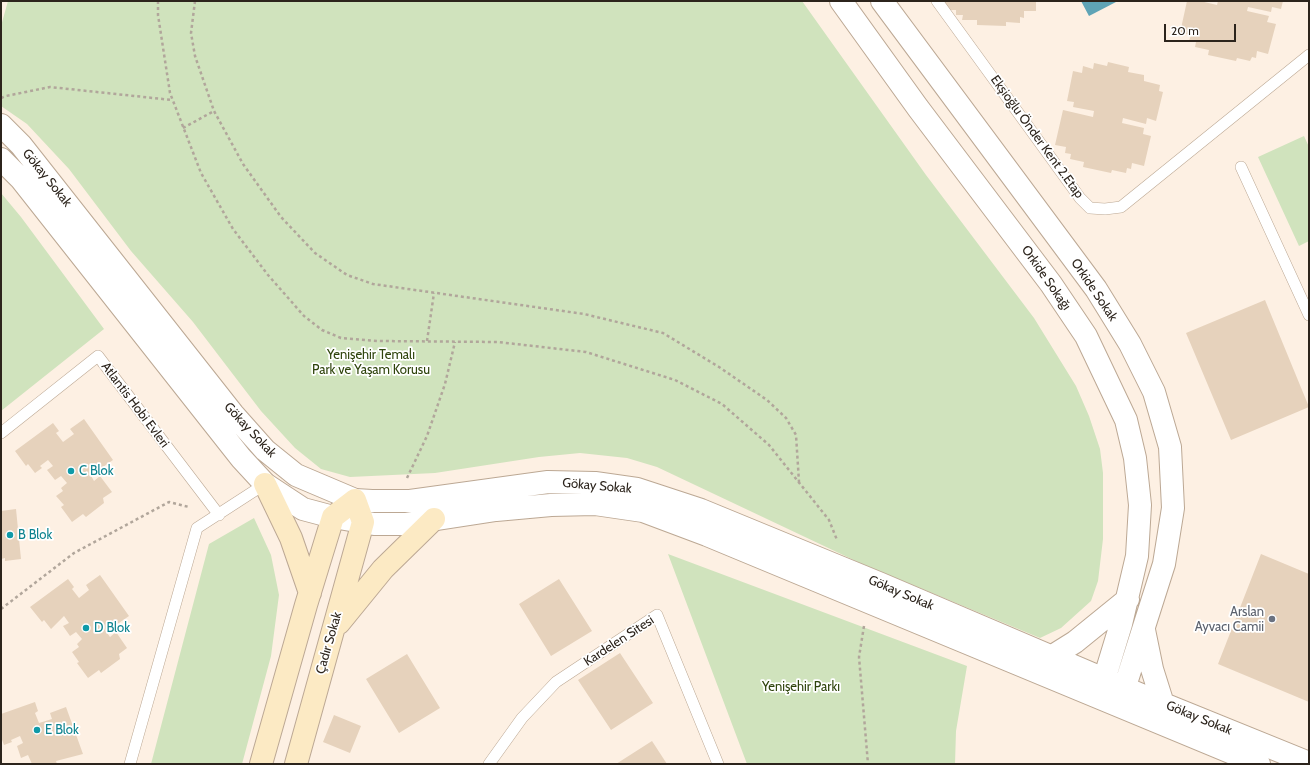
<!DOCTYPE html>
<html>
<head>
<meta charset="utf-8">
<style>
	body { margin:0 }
	#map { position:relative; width:1310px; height:765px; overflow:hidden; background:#fdf0e3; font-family:Cabin,sans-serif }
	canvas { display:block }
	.frame { position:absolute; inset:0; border:2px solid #2c241c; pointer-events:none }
	.scale { position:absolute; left:1164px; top:24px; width:72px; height:18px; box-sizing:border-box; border:2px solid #2c241c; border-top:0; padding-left:5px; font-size:12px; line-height:14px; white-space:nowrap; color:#2c241c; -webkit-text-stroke:3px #fff; paint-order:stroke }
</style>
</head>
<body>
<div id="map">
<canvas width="1310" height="765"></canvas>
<div class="frame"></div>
<div class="scale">20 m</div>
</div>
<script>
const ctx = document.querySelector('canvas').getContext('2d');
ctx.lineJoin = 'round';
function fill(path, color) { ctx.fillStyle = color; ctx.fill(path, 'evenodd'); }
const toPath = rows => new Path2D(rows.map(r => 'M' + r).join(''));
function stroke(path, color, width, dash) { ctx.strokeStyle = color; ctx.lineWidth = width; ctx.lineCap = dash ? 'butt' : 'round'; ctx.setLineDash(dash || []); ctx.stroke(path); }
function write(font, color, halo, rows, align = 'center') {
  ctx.font = font + ' Cabin,sans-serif'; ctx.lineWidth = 3.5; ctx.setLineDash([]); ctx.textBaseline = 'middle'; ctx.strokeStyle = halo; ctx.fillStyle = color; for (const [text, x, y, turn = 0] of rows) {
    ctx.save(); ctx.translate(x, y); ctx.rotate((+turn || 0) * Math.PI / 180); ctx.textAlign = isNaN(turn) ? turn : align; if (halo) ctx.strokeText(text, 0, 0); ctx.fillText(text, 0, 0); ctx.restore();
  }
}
fill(toPath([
	[8,1,802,1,926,175,1034,318,1076,386,1089,416,1100,449,1103,473,1103,539,1098,581,1091,601,1061,628,1040,638,860,563,657,467,627,458,580,453,539,457,435,473,350,477,321,469,295,448,261,411,193,322,131,251,69,169,27,124,1,106,1,26],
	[1304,136,1309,147,1309,241,1299,246,1258,157],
	[1,193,21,217,104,329,1,411],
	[254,518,271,555,279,595,271,656,242,764,151,764,209,544],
	[668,554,967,666,956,731,955,764,747,764]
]), '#d0e3bd');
fill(toPath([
	[1081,1,1116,1,1116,2,1089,16]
]), '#5fa4b6');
fill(toPath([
	[945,1,1036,1,1036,11,1024,11,1024,18,1020,17,1020,23,1006,22,1006,26,977,25,977,20,962,20,963,15,956,15,956,10,945,10],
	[1187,1,1200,1,1217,5,1218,1,1283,1,1281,9,1272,7,1271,12,1248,7,1247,11,1269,16,1267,22,1276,24,1268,54,1257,51,1256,58,1252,57,1250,61,1237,58,1236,61,1208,55,1209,50,1195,47,1196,42,1189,41,1191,35,1180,33],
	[1108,62,1129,67,1128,72,1144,75,1144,81,1160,85,1159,91,1163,92,1156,121,1147,118,1146,124,1123,118,1122,123,1144,128,1143,134,1151,136,1144,166,1132,163,1131,169,1127,168,1126,173,1112,170,1111,173,1083,167,1084,162,1070,159,1071,154,1065,153,1066,147,1055,145,1063,110,1093,117,1094,111,1073,107,1074,102,1067,101,1073,71,1082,73,1083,66,1093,69,1094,63,1107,66],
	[1265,300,1309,407,1231,440,1186,333],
	[84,419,113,460,100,469,99,467,90,474,94,481,100,476,112,492,103,498,104,503,86,517,83,514,72,522,61,507,64,505,56,496,63,491,61,488,67,483,61,476,55,480,47,470,53,466,48,460,40,466,42,468,35,473,28,464,26,466,15,451,53,423,59,431,56,433,63,442,74,434,70,429],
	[16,509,21,559,5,561,5,558,1,559,1,511],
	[1261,554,1309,574,1309,702,1218,664],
	[100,575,129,616,116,625,115,623,105,630,110,637,116,632,127,648,119,654,120,659,101,673,99,670,88,678,77,663,79,662,72,652,79,647,77,644,82,639,76,632,70,636,63,626,69,623,64,616,51,629,44,620,42,622,30,607,68,579,74,587,72,589,79,598,89,590,86,585],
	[559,579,592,631,551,656,519,604],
	[620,653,653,703,611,730,578,680],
	[407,654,440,708,399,733,366,679],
	[35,702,38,711,35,713,39,723,52,719,50,713,66,707,83,754,56,761,57,764,32,764,28,755,21,758,17,746,23,743,20,736,11,740,12,742,4,745,1,737,1,714],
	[334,715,361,726,350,753,323,742],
	[652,741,667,764,616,764]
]), '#e6d2bc');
const lane = toPath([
	[937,1,1080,198,1090,208,1105,209,1121,207,1309,55],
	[1241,167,1309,315],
	[1,433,98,356,219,515],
	[130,764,197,528,265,484],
	[489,764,522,718,556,682,657,615,718,764]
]);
const street = toPath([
	[841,1,918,108,1051,284,1086,336,1126,420,1135,458,1140,505,1137,556,1121,624,1100,693],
	[882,1,1096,289,1130,344,1154,392,1170,447,1173,508,1164,564,1120,702],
	[1,125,21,145,233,414,265,450,296,475,355,500,372,501,410,501,548,482,595,483,637,489,701,510,881,584,1144,696,1309,763],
	[1,159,21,179,241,458,265,484,303,509,333,517,374,524,405,524,496,510,551,505,595,504,643,511,707,535,1259,764],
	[1144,630,1152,669,1163,704],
	[1051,657,1075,642,1128,599]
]);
const secondary = toPath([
	[265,484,291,538,310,593],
	[339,623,383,569,434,519],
	[261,764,306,605,333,517,355,500,363,522,296,764]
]);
stroke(lane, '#bca894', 12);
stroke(street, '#bca894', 24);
stroke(secondary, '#bca894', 24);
stroke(toPath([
	[158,1,158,15,170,93,201,173,233,229,268,275,304,316,322,330,341,338,378,341,498,342,586,352,675,380,722,404,769,445,829,520,837,540],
	[195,1,191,33,195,56,214,111,243,164,281,217,315,253,347,275,373,284,584,314,663,333,719,367,767,400,786,418,796,435,799,482],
	[1,98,6,96,50,87,172,100],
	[183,128,214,111],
	[427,341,434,293],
	[407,478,427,436,445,384,455,342],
	[1,609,74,553,169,502,189,507],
	[864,626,859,657,868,764]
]), '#b1a69b', 2.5, [3, 3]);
stroke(lane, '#fff', 11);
stroke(street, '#fff', 22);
stroke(secondary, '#fceac4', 22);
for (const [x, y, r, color] of [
	[71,471,4,"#0f9aa8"],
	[10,535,4,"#0f9aa8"],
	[1272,619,4,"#6b7280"],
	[86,628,4,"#0f9aa8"],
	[37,730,4,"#0f9aa8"]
]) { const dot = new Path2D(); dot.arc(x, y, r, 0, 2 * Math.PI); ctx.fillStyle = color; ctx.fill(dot); stroke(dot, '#fff', 1.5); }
write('13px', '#2c241c', '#fff', [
	["Ekşioğlu Önder Kent 2.Etap",1037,137,54],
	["Gökay Sokak",47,178,51],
	["Orkide Sokağı",1046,278,55],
	["Orkide Sokak",1094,290,56],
	["Atlantis Hobi Evleri",135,405,53],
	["Gökay Sokak",250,430,47],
	["Gökay Sokak",597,486,5],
	["Gökay Sokak",901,593,23],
	["Kardelen Sitesi",619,641,-33],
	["Çadır Sokak",329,643,-74],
	["Gökay Sokak",1199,718,22]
]);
write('13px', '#2e430b', '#fff', [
	["Yenişehir Temalı",371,355],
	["Park ve Yaşam Korusu",371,370],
	["Yenişehir Parkı",801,687]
]);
write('13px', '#0d838f', '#fff', [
	["C Blok",79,471],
	["B Blok",18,535],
	["D Blok",94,628],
	["E Blok",45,730]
], 'left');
write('13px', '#5b616d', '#fff', [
	["Arslan",1264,612],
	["Ayvacı Camii",1264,627]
], 'right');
</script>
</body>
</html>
